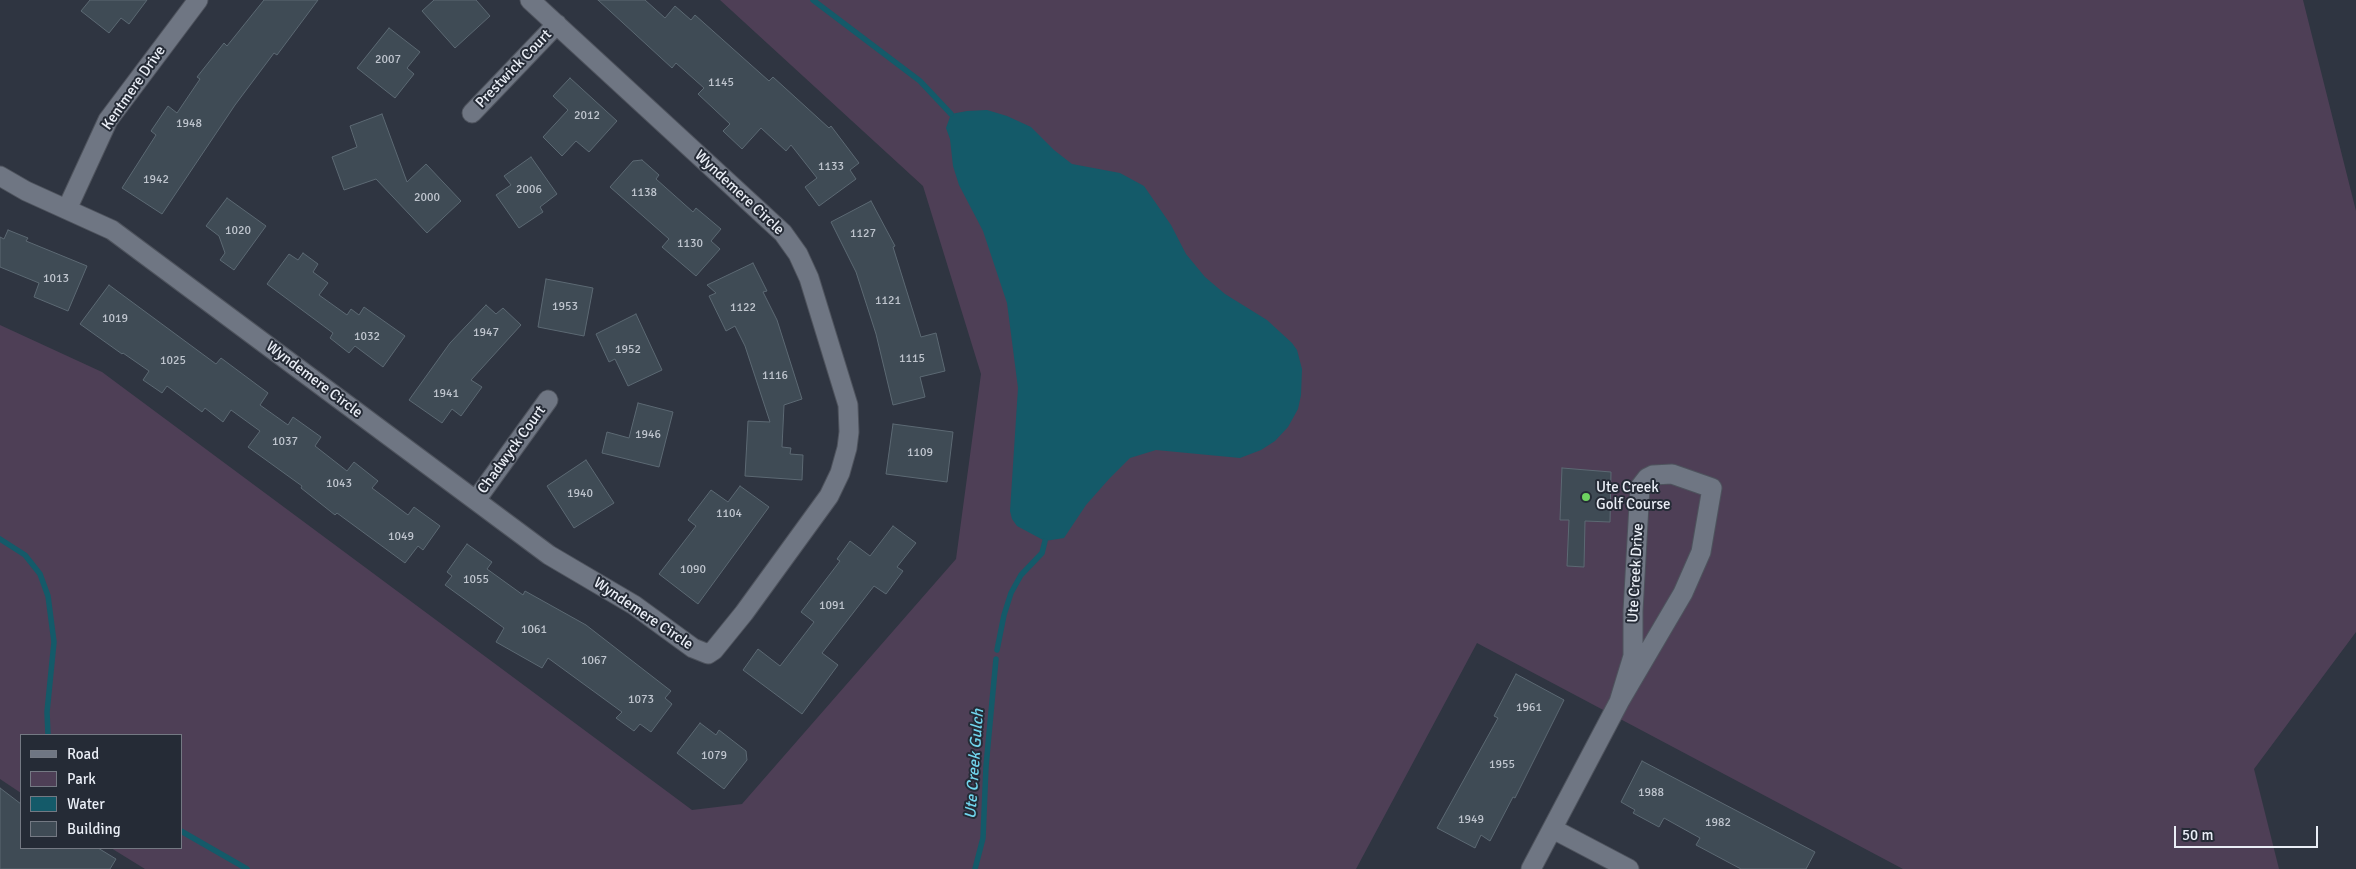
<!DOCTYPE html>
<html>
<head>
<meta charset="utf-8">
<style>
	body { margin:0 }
	#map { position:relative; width:2356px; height:869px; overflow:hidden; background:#2f3541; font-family:Signika,sans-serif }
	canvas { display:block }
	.legend { position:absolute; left:20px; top:734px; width:162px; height:115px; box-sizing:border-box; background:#252b36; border:1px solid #747983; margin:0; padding:6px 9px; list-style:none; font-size:15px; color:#eaeef6 }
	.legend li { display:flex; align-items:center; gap:10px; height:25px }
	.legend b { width:25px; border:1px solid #747983 }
	.scale { position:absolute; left:2174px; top:826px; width:144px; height:22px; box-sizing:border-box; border:2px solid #eaeef6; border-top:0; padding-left:6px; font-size:15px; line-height:18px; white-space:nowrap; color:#eaeef6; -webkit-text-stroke:4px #252b36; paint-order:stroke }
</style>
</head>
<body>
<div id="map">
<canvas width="2356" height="869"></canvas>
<ul class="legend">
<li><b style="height:6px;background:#6f7683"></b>Road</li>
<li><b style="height:14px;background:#4e3f56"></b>Park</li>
<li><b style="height:14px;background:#145a69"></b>Water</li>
<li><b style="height:14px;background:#3f4b55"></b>Building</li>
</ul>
<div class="scale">50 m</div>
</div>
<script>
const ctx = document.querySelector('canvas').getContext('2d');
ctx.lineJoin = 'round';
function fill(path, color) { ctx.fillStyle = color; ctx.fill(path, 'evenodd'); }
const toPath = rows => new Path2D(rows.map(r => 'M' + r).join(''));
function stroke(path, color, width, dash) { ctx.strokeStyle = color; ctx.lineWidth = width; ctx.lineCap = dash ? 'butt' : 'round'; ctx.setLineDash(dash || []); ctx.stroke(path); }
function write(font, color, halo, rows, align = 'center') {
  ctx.font = font + ' Signika,sans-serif'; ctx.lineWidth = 4; ctx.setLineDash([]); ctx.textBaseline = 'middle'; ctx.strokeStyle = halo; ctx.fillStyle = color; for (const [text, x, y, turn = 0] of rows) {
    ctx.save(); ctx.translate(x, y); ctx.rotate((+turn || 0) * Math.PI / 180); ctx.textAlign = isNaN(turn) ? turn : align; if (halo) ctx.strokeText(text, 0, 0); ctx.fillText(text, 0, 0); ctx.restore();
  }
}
fill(toPath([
	[720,0,2303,0,2356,211,2356,632,2254,769,2279,869,1903,869,1477,643,1356,869,145,869,111,848,181,848,181,735,21,735,21,793,0,779,0,325,102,372,692,810,742,804,956,559,981,374,923,186]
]), '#4e3f56');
fill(toPath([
	[987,110,1007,116,1031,127,1054,150,1072,164,1120,173,1144,186,1171,225,1186,254,1205,277,1225,294,1267,320,1292,343,1297,350,1302,369,1301,395,1298,409,1288,427,1275,441,1261,450,1240,458,1156,450,1130,458,1109,479,1086,505,1064,538,1045,541,1017,526,1012,519,1010,511,1018,388,1007,303,983,231,959,185,953,166,950,139,946,128,951,114,967,111]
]), '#145a69');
stroke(toPath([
	[813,0,920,81,951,114],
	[0,539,25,555,40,574,48,596,54,642,47,712,48,735],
	[997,650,1004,615,1011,593,1021,575,1042,553,1045,541],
	[181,831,247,869],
	[975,869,983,838,986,766,996,659]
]), '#145a69', 5.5);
const building = toPath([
	[90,0,147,0,129,24,121,18,109,33,81,11,90,0],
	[264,0,318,0,277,55,274,53,235,105,162,214,122,188,156,135,151,131,168,106,177,113,200,79,197,77,224,43,227,46,264,0],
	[434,0,476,0,490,16,455,48,422,11,434,0],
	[598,0,645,0,665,18,675,6,691,20,695,15,769,81,773,77,829,128,831,126,859,163,850,170,856,179,819,206,805,187,817,178,791,145,786,151,761,128,742,149,723,131,730,124,698,94,704,88,676,63,672,68,598,0],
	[389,28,420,52,407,68,414,74,395,98,357,68,389,28],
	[570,78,617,121,589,152,576,141,562,156,543,137,568,110,553,96,570,78],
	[382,114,407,182,426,164,461,201,427,233,376,179,344,190,332,157,357,147,350,126,382,114],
	[531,157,557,194,540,207,543,212,519,228,496,195,511,185,504,176,531,157],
	[642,160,659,175,656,179,693,212,696,208,721,229,711,241,720,249,696,276,662,247,669,239,610,187,633,161,642,160],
	[227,198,266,226,234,270,220,260,225,253,219,236,206,226,227,198],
	[871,201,895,246,893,247,921,337,936,333,945,371,920,377,925,397,893,405,876,334,856,272,831,222,871,201],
	[8,230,28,238,26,241,87,266,68,311,34,297,39,283,0,267,0,237,4,239,8,230],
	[303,253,318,264,313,272,328,283,319,295,347,315,351,309,359,315,364,307,405,336,383,367,355,346,349,353,330,338,333,333,267,284,289,254,298,260,303,253],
	[753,263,767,291,763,292,777,320,802,399,784,405,782,447,791,448,790,454,803,455,802,480,745,476,748,421,770,422,745,346,735,326,726,331,709,296,716,293,707,285,753,263],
	[546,279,593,288,584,336,538,327,546,279],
	[109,285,216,364,221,358,268,393,260,405,288,425,293,417,321,437,315,446,347,471,354,462,378,481,372,488,408,515,414,507,440,526,423,550,418,546,405,563,337,513,335,515,301,488,302,486,248,447,260,431,231,410,223,422,205,408,202,412,167,386,162,393,143,380,149,371,123,353,122,354,80,324,109,285],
	[486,305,496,314,503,308,521,325,471,380,482,387,461,416,452,409,442,423,409,400,450,343,486,305],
	[636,314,662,370,628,386,615,359,609,362,596,334,636,314],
	[638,403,673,412,659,467,602,453,607,432,629,438,638,403],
	[893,424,953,432,947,482,886,474,893,424],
	[586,460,614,503,574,528,547,486,586,460],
	[1562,468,1611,472,1610,522,1585,521,1584,567,1567,566,1569,520,1560,520,1562,468],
	[740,486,769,507,698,604,659,574,696,526,688,520,711,490,728,502,740,486],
	[893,526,916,543,897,567,903,571,886,594,874,586,822,653,838,665,802,714,743,670,758,649,780,666,814,622,801,612,840,561,837,559,850,541,870,556,893,526],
	[467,544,492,562,487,569,523,595,525,591,586,625,671,691,665,698,672,704,651,732,640,724,634,731,616,718,622,712,548,658,542,668,496,642,504,628,445,585,452,576,447,572,467,544],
	[1516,674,1564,700,1515,798,1513,797,1490,841,1481,835,1475,848,1437,828,1498,718,1494,716,1516,674],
	[700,723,716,735,719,730,746,751,747,760,724,789,677,753,700,723],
	[1642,761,1815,852,1806,869,1741,869,1696,845,1700,838,1664,818,1659,827,1633,813,1635,810,1621,802,1642,761],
	[0,788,21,804,21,848,98,848,116,859,110,869,0,869,0,788]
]);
fill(building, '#3f4b55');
stroke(building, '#5c6973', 1);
const minor = toPath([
	[472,113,557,24],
	[0,176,26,191,112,230,549,555,634,605,693,648,708,654,714,650,744,613,829,496,840,473,847,448,849,432,848,405,809,278,798,254,783,233,530,0],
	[67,209,108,120,198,0],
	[476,500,548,400],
	[1553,829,1629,869],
	[1531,869,1619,702,1683,593,1701,552,1712,488,1672,474,1653,475,1647,478,1640,487,1633,611,1633,656,1619,702]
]);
stroke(minor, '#4e535d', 21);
stroke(minor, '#6f7683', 19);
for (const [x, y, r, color] of [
	[1586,497,5,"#6ed360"]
]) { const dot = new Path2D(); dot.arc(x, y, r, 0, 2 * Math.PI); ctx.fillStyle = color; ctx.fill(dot); stroke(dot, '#252b36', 2); }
write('12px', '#bfc5ce', null, [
	["2007",388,60],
	["1145",721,83],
	["2012",587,116],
	["1948",189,124],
	["1133",831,167],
	["1942",156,180],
	["2006",529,190],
	["1138",644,193],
	["2000",427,198],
	["1020",238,231],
	["1127",863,234],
	["1130",690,244],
	["1013",56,279],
	["1121",888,301],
	["1953",565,307],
	["1122",743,308],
	["1019",115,319],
	["1947",486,333],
	["1032",367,337],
	["1952",628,350],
	["1115",912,359],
	["1025",173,361],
	["1116",775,376],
	["1941",446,394],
	["1946",648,435],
	["1037",285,442],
	["1109",920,453],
	["1043",339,484],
	["1940",580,494],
	["1104",729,514],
	["1049",401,537],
	["1090",693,570],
	["1055",476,580],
	["1091",832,606],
	["1061",534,630],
	["1067",594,661],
	["1073",641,700],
	["1961",1529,708],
	["1079",714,756],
	["1955",1502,765],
	["1988",1651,793],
	["1949",1471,820],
	["1982",1718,823]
]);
write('15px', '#eaeef6', '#252b36', [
	["Prestwick Court",514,69,-46],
	["Kentmere Drive",134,88,-55],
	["Wyndemere Circle",739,193,43],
	["Wyndemere Circle",314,380,37],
	["Chadwyck Court",512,450,-54],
	["Ute Creek Drive",1636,573,-87],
	["Wyndemere Circle",643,614,34]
]);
write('15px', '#eaeef6', '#252b36', [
	["Ute Creek",1596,488],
	["Golf Course",1596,505]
], 'left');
write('italic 16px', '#71d5ed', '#252b36', [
	["Ute Creek Gulch",975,764,-86]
]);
</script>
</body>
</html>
